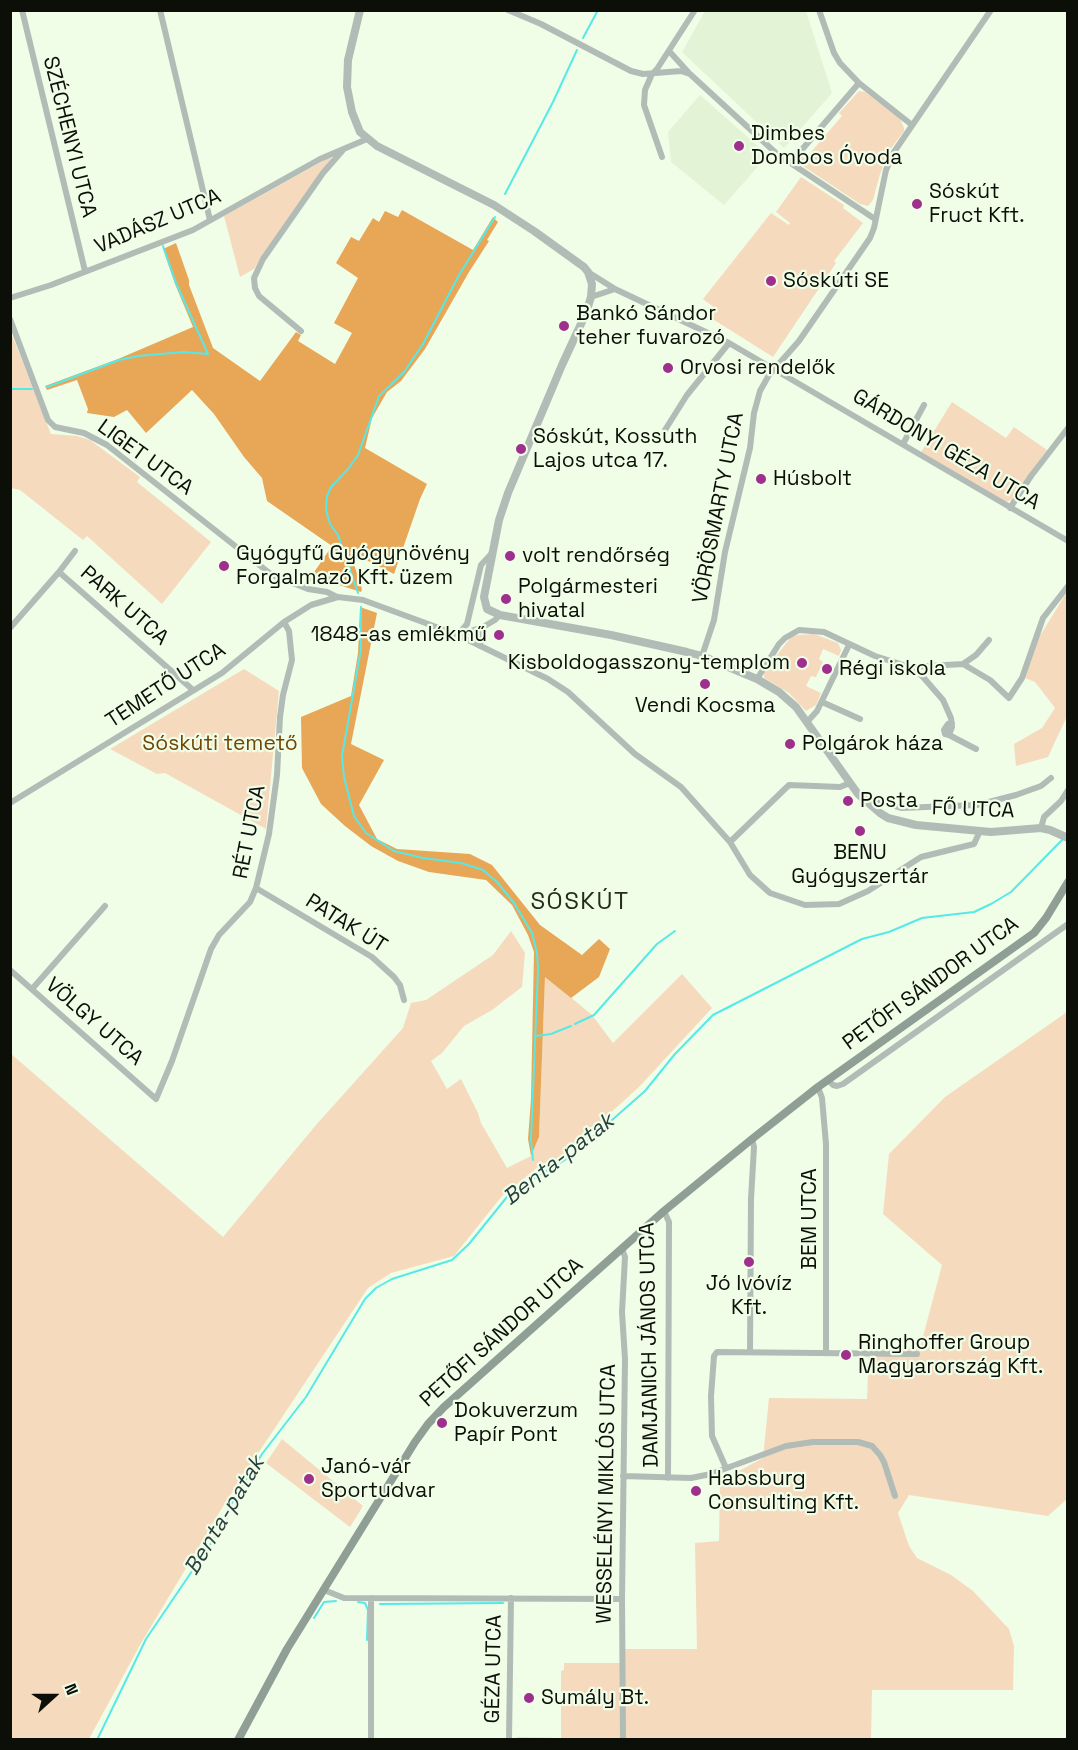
<!DOCTYPE html>
<html>
<head>
<meta charset="utf-8">
<style>
	body { margin:0 }
	#map { position:relative; width:1078px; height:1750px; overflow:hidden; background:#f0fde7; font-family:"Space Grotesk",sans-serif }
	canvas { display:block }
	.frame { position:absolute; inset:0; border:12px solid #0b0f08; pointer-events:none }
	.north { position:absolute; left:24px; top:1666px; width:60px; height:60px; -webkit-text-stroke:4px #f0fde7; paint-order:stroke; rotate:69deg; font-size:16px; font-weight:700; line-height:24px; text-align:center; color:#0b0f08 }
	.north::after { content:''; display:block; margin:auto; width:21px; height:27px; background:#0b0f08; clip-path:polygon(50% 0,100% 100%,50% 72%,0 100%) }
</style>
</head>
<body>
<div id="map">
<canvas width="1078" height="1750"></canvas>
<div class="frame"></div>
<div class="north">N</div>
</div>
<script>
const ctx = document.querySelector('canvas').getContext('2d');
ctx.lineJoin = 'round';
function fill(path, color) { ctx.fillStyle = color; ctx.fill(path, 'evenodd'); }
const toPath = rows => new Path2D(rows.map(r => 'M' + r).join(''));
function stroke(path, color, width, dash) { ctx.strokeStyle = color; ctx.lineWidth = width; ctx.lineCap = dash ? 'butt' : 'round'; ctx.setLineDash(dash || []); ctx.stroke(path); }
function write(font, color, halo, rows, align = 'center') {
  ctx.font = font + ' "Space Grotesk",sans-serif'; ctx.lineWidth = 4.5; ctx.setLineDash([]); ctx.textBaseline = 'middle'; ctx.strokeStyle = halo; ctx.fillStyle = color; for (const [text, x, y, turn = 0] of rows) {
    ctx.save(); ctx.translate(x, y); ctx.rotate((+turn || 0) * Math.PI / 180); ctx.textAlign = isNaN(turn) ? turn : align; if (halo) ctx.strokeText(text, 0, 0); ctx.fillText(text, 0, 0); ctx.restore();
  }
}
fill(toPath([
	[705,11,806,11,832,93,784,148,682,52],
	[700,95,768,155,724,205,671,162,668,132]
]), '#e3f3d6');
fill(toPath([
	[859,91,865,92,900,118,904,128,904,131,890,150,880,174,873,200,868,206,860,204,800,164,798,161,801,156,805,159,842,116,839,113],
	[330,157,331,159,268,247,254,269,240,277,224,216],
	[801,177,844,205,843,208,863,223,834,261,836,263,773,357,711,318,715,308,703,299,771,213,789,225,790,223,776,212],
	[10,330,51,434,77,436,90,440,140,477,137,482,211,542,162,604,87,536,83,540,20,490,11,488],
	[952,402,1006,438,1014,427,1047,450,1011,500,1006,502,921,452],
	[1067,592,1067,716,1048,757,1016,766,1014,744,1042,728,1055,708,1035,682,1025,678,1033,647],
	[814,634,838,643,841,650,839,656,823,649,819,659,823,662,816,677,811,676,806,686,821,693,816,705,806,711,789,693,764,678,764,672,791,637,798,635],
	[244,669,279,691,266,829,165,773,157,774,110,749],
	[511,931,525,953,522,987,492,1010,464,1026,442,1053,431,1061,447,1089,461,1079,478,1113,481,1123,507,1168,531,1156,539,1137,545,976,592,1015,613,1043,682,974,712,1008,639,1087,564,1155,538,1167,502,1196,454,1256,391,1273,368,1288,225,1503,140,1645,89,1739,11,1739,10,1053,223,1237,316,1125,403,1028,411,1003,426,1000,493,955],
	[1067,1012,1067,1499,1048,1516,909,1495,898,1513,909,1546,917,1558,951,1575,973,1591,1009,1629,1014,1646,1013,1690,872,1690,871,1739,517,1740,517,1737,561,1738,561,1671,564,1670,564,1663,620,1663,622,1649,697,1649,695,1543,719,1541,720,1481,763,1458,769,1398,867,1399,869,1350,920,1348,942,1265,883,1214,889,1154,945,1097],
	[282,1439,363,1506,350,1527,266,1463]
]), '#f6dabe');
fill(toPath([
	[402,210,473,250,493,217,498,222,487,240,489,241,469,272,425,349,401,381,387,392,372,418,365,448,427,484,420,499,394,574,350,552,362,589,361,592,339,585,308,581,332,546,267,501,262,478,244,457,214,414,192,390,146,433,127,410,114,417,87,413,88,409,77,380,47,390,45,386,118,359,193,327,175,284,163,249,176,243,189,280,189,285,213,348,260,381,296,332,301,335,298,341,335,364,352,333,334,323,358,278,336,263,351,237,359,241,373,218,379,222,385,211,398,217],
	[360,607,377,613,351,744,384,760,359,805,377,839,397,849,470,854,492,865,540,925,582,955,599,939,610,949,599,977,571,998,545,977,539,1137,531,1156,528,1139,531,1099,534,952,528,935,512,905,486,880,429,872,398,861,371,846,345,826,321,804,302,768,301,717,351,696,358,653]
]), '#e8a657');
stroke(toPath([
	[583,38,598,10],
	[505,194,553,102,577,50],
	[163,246,176,283,208,354],
	[47,387,119,360,138,356,183,352,208,354],
	[10,389,32,389],
	[358,593,338,535,330,524,326,510,327,496,331,487,348,469,358,455,379,396,404,372,423,344,459,275,495,217],
	[361,607,361,649,342,756,344,777,354,816,366,833,394,851,423,858,461,863,483,870,497,882,514,903,532,933,537,953,538,969,531,1140,533,1160],
	[575,1024,594,1015,657,944,675,931],
	[536,1036,551,1034,571,1026],
	[358,1602,365,1603,368,1610,367,1640],
	[380,1604,503,1603],
	[314,1618,324,1602,336,1601],
	[97,1740,146,1639,226,1521,230,1506,262,1454,306,1397,365,1299,376,1288,392,1279,452,1260,469,1244,511,1192,570,1157,645,1091,675,1054,713,1015,862,939,889,932,922,918,974,912,991,904,1011,892,1063,839]
]), '#56e9e8', 2);
stroke(toPath([
	[22,10,85,271],
	[160,10,210,220],
	[508,10,541,24,631,71,643,74,681,71,690,74,777,154,875,219],
	[819,10,834,53,840,63,859,83,912,125],
	[669,51,689,73],
	[662,157,644,105,645,90,652,74,657,69,695,10],
	[792,164,799,153,859,83],
	[588,272,615,289,729,343,1068,541],
	[591,297,615,289],
	[10,298,51,285,193,230,320,159,367,139],
	[10,319,48,420,55,427,84,433,107,445,272,575,308,589,327,592,337,597],
	[301,331,259,296,255,288,254,278,263,259,323,173,343,150],
	[665,430,687,395,729,343],
	[903,444,924,405],
	[1010,508,1031,476,1068,428],
	[492,553,481,565,467,624,458,635,548,679,568,692,635,754,681,787,730,842,750,875,770,893,805,905,839,904,868,891,921,857,974,844,980,831],
	[59,572,75,551],
	[10,628,59,572,193,690],
	[480,646,483,627],
	[702,656,714,620,725,552,750,448,754,413,760,391,769,375,799,341,870,238,874,228,886,170,894,152,991,10],
	[963,664,990,680,1009,698,1022,678,1043,618,1068,586],
	[911,667,923,677,943,700,951,718,952,727,949,735,976,749],
	[757,679,779,644,785,638,799,630,824,632,875,656,910,667,963,664,976,655,989,640],
	[822,702,860,719],
	[808,721,817,711,849,645],
	[949,735,945,734,944,730,948,724,952,723],
	[867,802,873,800,878,801,901,808,977,805,1016,795,1041,786,1051,778],
	[10,803,222,673,284,622,311,605,338,597,363,600,458,635,483,627,495,620,500,615],
	[1041,828,1044,817,1061,801,1068,790],
	[730,842,789,785,840,787,850,783],
	[256,888,372,957,394,977,400,985,404,1000],
	[10,970,156,1099,172,1061,211,949,219,935,250,902,256,888,269,834,277,775,280,717,283,695,292,660,289,631,284,622],
	[32,989,105,906],
	[828,1080,833,1085,837,1086,843,1084,1068,924],
	[818,1087,822,1098,826,1144,826,1352],
	[664,1211,669,1222,668,1478],
	[622,1249,625,1257,622,1312,625,1359,622,1599,623,1740],
	[750,1351,751,1199,754,1147,752,1139],
	[726,1468,712,1436,711,1396,714,1356,717,1352,917,1354],
	[623,1476,691,1478,711,1474,786,1446,813,1442,858,1442,872,1446,880,1455,884,1462,895,1496],
	[324,1590,344,1598,622,1599],
	[371,1598,371,1740],
	[509,1740,511,1598]
]), '#b1bcb7', 6);
stroke(toPath([
	[360,10,348,60,347,87,352,112,360,132,377,146,494,205,534,231,584,267,588,272,592,284,591,297,586,313,562,365,508,493,499,520,484,597,487,609,500,615,611,635,687,652,702,656,757,679,779,692,796,707,858,794,880,813,888,818,916,825,991,832,1041,828,1050,830,1068,838]
]), '#b1bcb7', 8);
stroke(toPath([
	[238,1740,287,1649,415,1442,428,1424,444,1407,664,1211,752,1139,818,1087,1034,933,1046,918,1068,882]
]), '#8f9f96', 8);
for (const [x, y, r, color] of [
	[739,146,6,"#9e2f8d"],
	[917,204,6,"#9e2f8d"],
	[771,281,6,"#9e2f8d"],
	[564,326,6,"#9e2f8d"],
	[668,368,6,"#9e2f8d"],
	[521,449,6,"#9e2f8d"],
	[761,479,6,"#9e2f8d"],
	[510,556,6,"#9e2f8d"],
	[224,566,6,"#9e2f8d"],
	[506,599,6,"#9e2f8d"],
	[499,635,6,"#9e2f8d"],
	[802,663,6,"#9e2f8d"],
	[827,669,6,"#9e2f8d"],
	[705,684,6,"#9e2f8d"],
	[790,744,6,"#9e2f8d"],
	[848,801,6,"#9e2f8d"],
	[860,831,6,"#9e2f8d"],
	[749,1262,6,"#9e2f8d"],
	[846,1355,6,"#9e2f8d"],
	[442,1423,6,"#9e2f8d"],
	[309,1479,6,"#9e2f8d"],
	[696,1491,6,"#9e2f8d"],
	[529,1698,6,"#9e2f8d"]
]) { const dot = new Path2D(); dot.arc(x, y, r, 0, 2 * Math.PI); ctx.fillStyle = color; ctx.fill(dot); stroke(dot, '#f0fde7', 2); }
write('21px', '#0b0f08', '#f0fde7', [
	["Dimbes",751,134],
	["Dombos Óvoda",751,158],
	["Sóskút",929,192],
	["Fruct Kft.",929,216],
	["Sóskúti SE",783,281],
	["Bankó Sándor",576,314],
	["teher fuvarozó",576,338],
	["Orvosi rendelők",680,368],
	["Sóskút, Kossuth",533,437],
	["Lajos utca 17.",533,461],
	["Húsbolt",773,479],
	["Gyógyfű Gyógynövény",236,554],
	["Forgalmazó Kft. üzem",236,578],
	["volt rendőrség",522,556],
	["Polgármesteri",518,587],
	["hivatal",518,611],
	["1848-as emlékmű",487,635,"right"],
	["Kisboldogasszony-templom",790,663,"right"],
	["Régi iskola",839,669],
	["Vendi Kocsma",705,706,"center"],
	["Polgárok háza",802,744],
	["Posta",860,801],
	["BENU",860,853,"center"],
	["Gyógyszertár",860,877,"center"],
	["Jó Ivóvíz",749,1284,"center"],
	["Kft.",749,1308,"center"],
	["Ringhoffer Group",858,1343],
	["Magyarország Kft.",858,1367],
	["Dokuverzum",454,1411],
	["Papír Pont",454,1435],
	["Janó-vár",321,1467],
	["Sportudvar",321,1491],
	["Habsburg",708,1479],
	["Consulting Kft.",708,1503],
	["Sumály Bt.",541,1698]
], 'left');
write('21px', '#0b0f08', '#f0fde7', [
	["SZÉCHENYI UTCA",69,137,76],
	["VADÁSZ UTCA",158,222,-23],
	["GÁRDONYI GÉZA UTCA",946,450,31],
	["LIGET UTCA",145,458,36],
	["VÖRÖSMARTY UTCA",719,508,-79],
	["PARK UTCA",124,606,41],
	["TEMETŐ UTCA",166,686,-33],
	["FŐ UTCA",973,810,2],
	["RÉT UTCA",250,832,-79],
	["PATAK ÚT",346,924,32],
	["PETŐFI SÁNDOR UTCA",931,984,-36],
	["VÖLGY UTCA",94,1022,41],
	["BEM UTCA",810,1219,-90],
	["PETŐFI SÁNDOR UTCA",502,1333,-42],
	["DAMJANICH JÁNOS UTCA",650,1345,-91],
	["WESSELÉNYI MIKLÓS UTCA",607,1494,-89],
	["GÉZA UTCA",494,1669,-89]
]);
write('21px', '#714505', '#f0fde7', [
	["Sóskúti temető",220,744]
]);
write('italic 22px', '#273f3f', '#f0fde7', [
	["Benta-patak",559,1160,-38],
	["Benta-patak",225,1516,-59]
]);
ctx.letterSpacing = '1.5px';
write('24px', '#242d1c', '#f0fde7', [
	["SÓSKÚT",580,902]
]);
ctx.letterSpacing = '0px';
</script>
</body>
</html>
